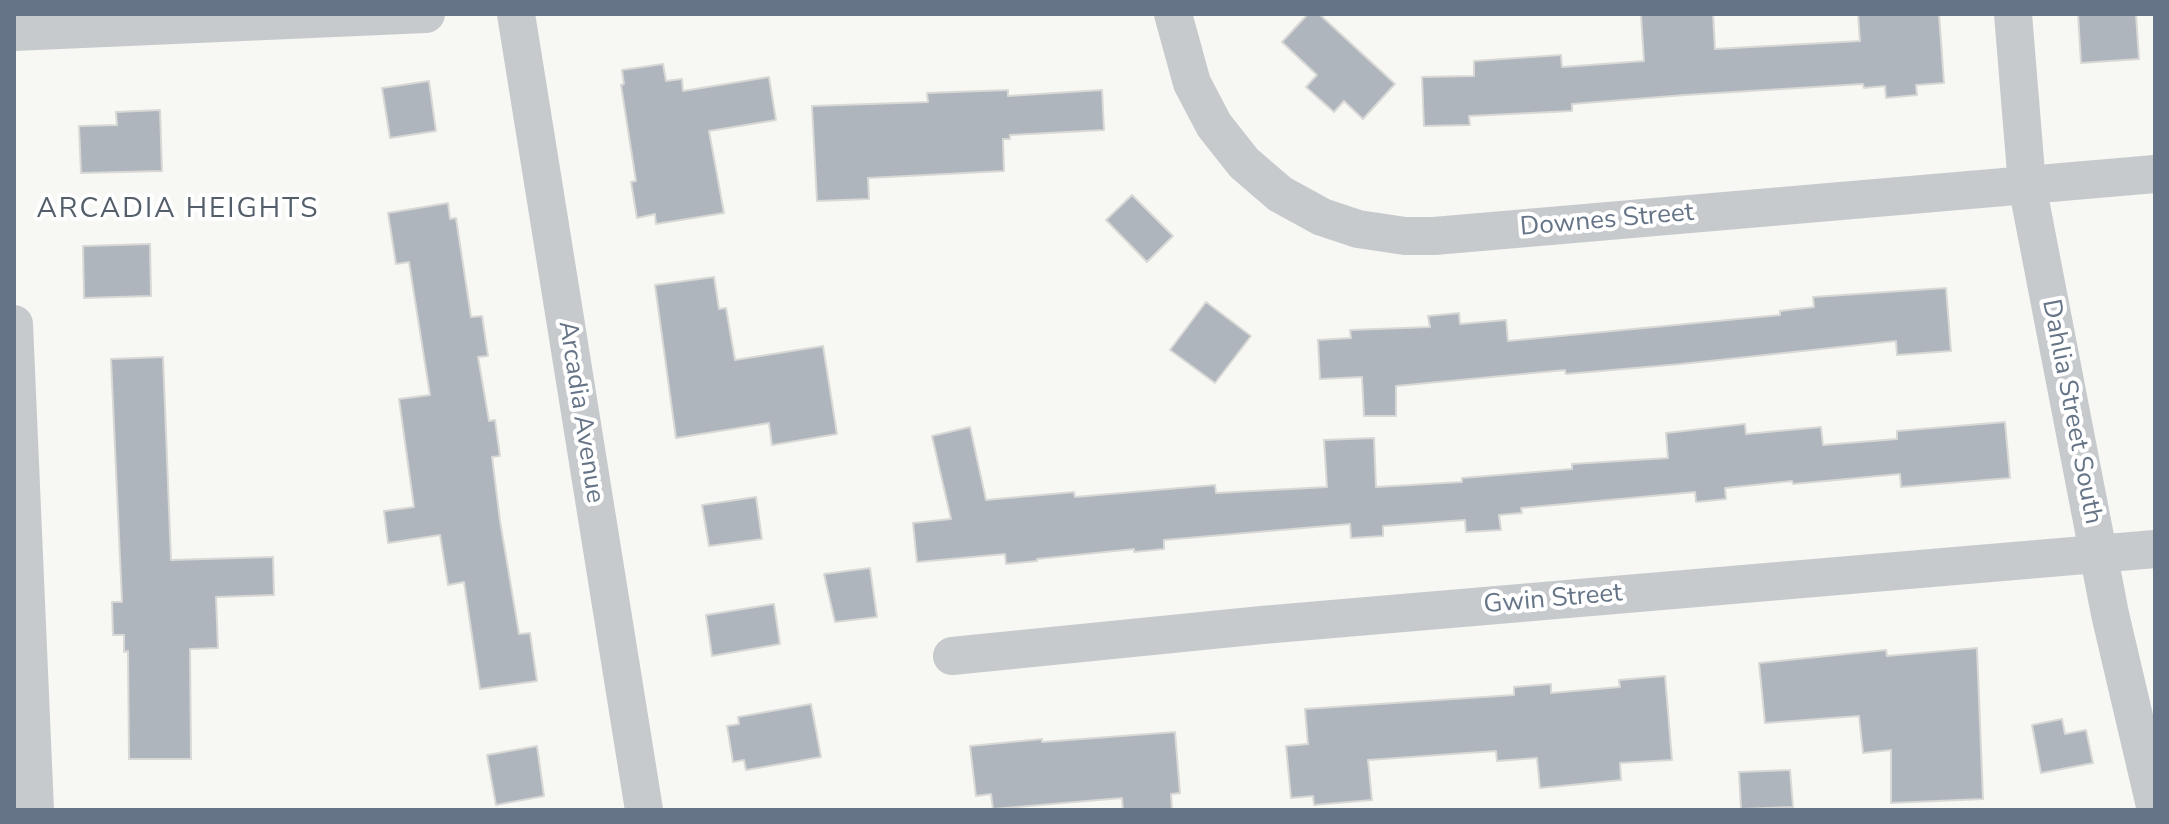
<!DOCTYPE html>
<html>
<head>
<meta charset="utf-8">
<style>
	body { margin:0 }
	#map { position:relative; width:2169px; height:824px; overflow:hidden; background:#f7f7f3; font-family:"Nunito Sans",sans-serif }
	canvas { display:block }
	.frame { position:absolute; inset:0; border:16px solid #657486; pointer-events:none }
</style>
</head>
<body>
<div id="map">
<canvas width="2169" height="824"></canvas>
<div class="frame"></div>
</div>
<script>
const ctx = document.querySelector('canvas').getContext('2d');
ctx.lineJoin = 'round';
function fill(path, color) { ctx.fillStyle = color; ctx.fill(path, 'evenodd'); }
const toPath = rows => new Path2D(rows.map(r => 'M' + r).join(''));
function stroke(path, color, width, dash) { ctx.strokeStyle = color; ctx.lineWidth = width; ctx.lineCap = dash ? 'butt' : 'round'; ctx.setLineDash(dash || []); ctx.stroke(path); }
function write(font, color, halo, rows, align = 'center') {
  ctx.font = font + ' "Nunito Sans",sans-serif'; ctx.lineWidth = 8; ctx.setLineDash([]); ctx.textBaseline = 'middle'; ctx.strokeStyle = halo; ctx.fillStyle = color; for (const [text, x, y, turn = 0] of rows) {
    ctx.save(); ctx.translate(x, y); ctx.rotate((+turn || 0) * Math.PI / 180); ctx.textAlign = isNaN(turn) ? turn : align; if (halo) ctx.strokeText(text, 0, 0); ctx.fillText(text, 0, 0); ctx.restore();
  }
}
const building = toPath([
	[1308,14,1319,14,1395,84,1363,119,1344,101,1334,112,1306,87,1317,75,1282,42,1308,14],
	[1713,14,1715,49,1860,41,1858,14,1939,14,1944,83,1916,85,1917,95,1886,98,1885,86,1864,88,1863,84,1685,95,1572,104,1572,111,1469,116,1470,125,1424,126,1422,77,1474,76,1474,61,1561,55,1562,67,1644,61,1641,15,1713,14],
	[2078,14,2136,14,2139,59,2081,63,2078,14],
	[663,64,666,81,682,79,683,91,769,77,776,120,709,131,724,213,656,224,655,214,637,218,631,182,636,181,621,85,624,84,622,70,663,64],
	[429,81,436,131,390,138,382,88,429,81],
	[1008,90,1008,96,1102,90,1104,130,1010,135,1010,139,1003,139,1004,171,868,178,869,199,817,201,812,106,928,102,927,93,1008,90],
	[160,110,162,171,81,173,79,126,117,125,116,112,160,110],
	[1132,195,1173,236,1147,262,1106,220,1132,195],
	[448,203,450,219,456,218,471,317,482,316,488,356,478,357,489,421,495,420,500,456,492,457,500,521,519,634,530,633,537,681,480,689,464,582,448,585,440,535,388,543,384,511,414,507,399,399,430,395,409,262,396,264,388,213,448,203],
	[150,244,151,296,84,298,83,246,150,244],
	[714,277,719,309,726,308,735,360,823,346,837,434,772,445,769,423,676,438,655,285,714,277],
	[1946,288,1951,351,1897,355,1896,341,1681,364,1566,374,1565,370,1396,386,1396,416,1364,416,1362,377,1320,379,1318,340,1351,338,1350,330,1430,327,1428,316,1459,313,1460,324,1506,320,1508,341,1780,315,1780,311,1814,307,1813,297,1946,288],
	[1206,302,1251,336,1215,383,1170,350,1206,302],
	[163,357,171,560,273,557,274,595,216,597,218,648,190,649,191,759,129,759,128,651,124,652,124,635,113,635,112,602,122,602,111,359,163,357],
	[2005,422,2010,478,1901,487,1900,474,1793,484,1792,481,1725,488,1726,499,1696,502,1695,492,1521,508,1522,513,1499,515,1501,530,1466,532,1465,520,1383,526,1383,536,1351,538,1350,524,1164,540,1164,549,1134,552,1134,549,1037,559,1037,561,1006,564,1005,554,917,562,913,523,951,519,932,436,970,427,986,500,1074,492,1075,497,1215,485,1216,493,1327,487,1324,440,1374,438,1376,487,1462,482,1462,478,1572,469,1572,464,1668,458,1666,433,1745,424,1746,434,1821,427,1823,445,1897,439,1897,431,2005,422],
	[756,497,762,539,709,546,702,505,756,497],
	[870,568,877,617,835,622,824,574,870,568],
	[774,604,780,644,712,656,706,615,774,604],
	[1977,648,1983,799,1891,803,1891,750,1863,753,1859,716,1765,723,1759,663,1886,650,1887,656,1977,648],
	[1665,676,1672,760,1620,763,1621,780,1540,788,1537,758,1497,761,1496,751,1368,760,1372,800,1314,805,1313,796,1291,798,1286,746,1308,744,1305,709,1514,695,1514,687,1551,684,1551,693,1620,687,1619,680,1665,676],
	[811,704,821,757,746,770,744,760,733,762,727,726,739,724,738,717,811,704],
	[2062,719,2065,734,2086,730,2093,763,2041,773,2032,725,2062,719],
	[1175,732,1180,793,1171,794,1172,810,1123,810,1122,798,993,809,991,794,976,796,970,746,1042,739,1042,742,1175,732],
	[537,746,544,796,496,805,487,755,537,746],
	[1790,770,1793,807,1741,809,1739,772,1790,770]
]);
fill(building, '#afb5bc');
stroke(building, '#d8d8d6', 2);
stroke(toPath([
	[516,14,644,810],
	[1173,14,1192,83,1214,125,1244,163,1280,194,1322,217,1358,229,1405,236,1434,236,2155,174],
	[2013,14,2027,185,2110,614,2155,806],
	[14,32,426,14],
	[14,324,35,810],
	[952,656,1262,625,2155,549]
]), '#c7cacd', 38);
write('26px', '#657486', '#fff', [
	["Downes Street",1607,221,-5],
	["Arcadia Avenue",580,412,81],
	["Dahlia Street South",2071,412,79],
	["Gwin Street",1553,600,-5]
]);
ctx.letterSpacing = '2px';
write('28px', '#535e6a', '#fff', [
	["ARCADIA HEIGHTS",178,210]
]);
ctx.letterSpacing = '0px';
</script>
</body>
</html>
